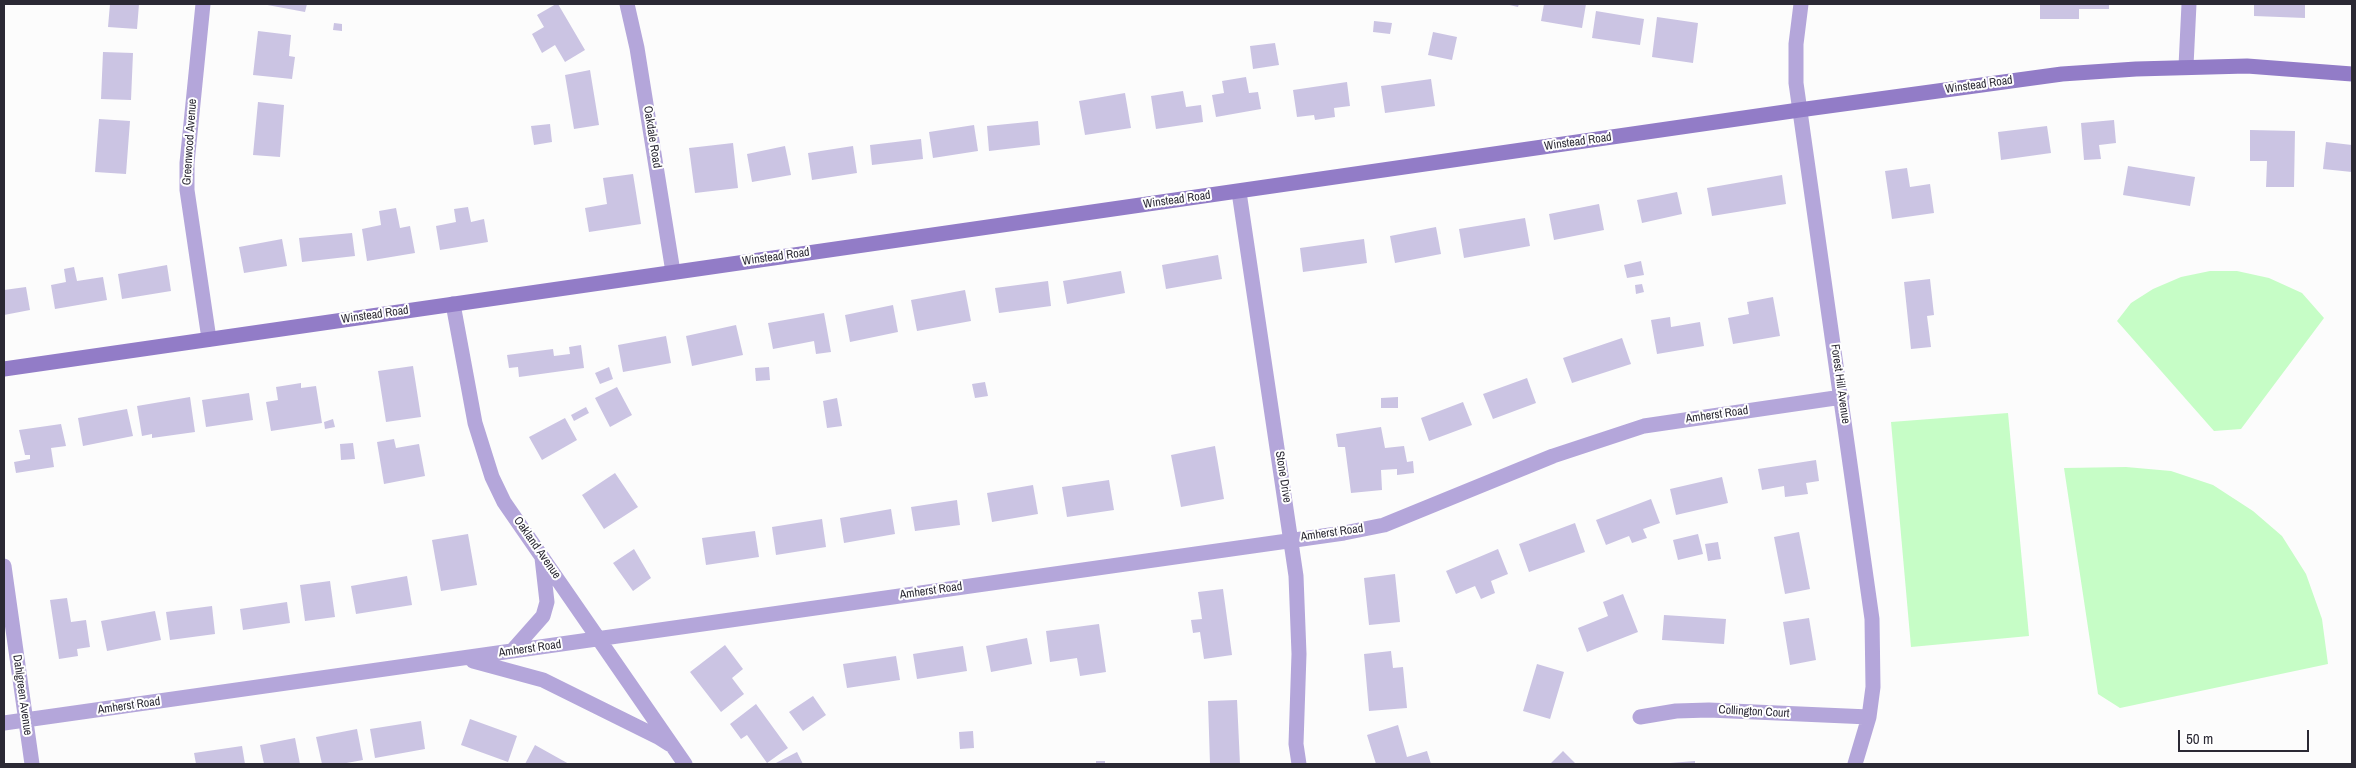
<!DOCTYPE html>
<html>
<head>
<meta charset="utf-8">
<style>
	body { margin:0 }
	#map { position:relative; width:2356px; height:768px; overflow:hidden; background:#fcfcfc; font-family:"Archivo Narrow",sans-serif }
	canvas { display:block }
	.frame { position:absolute; inset:0; border:5px solid #2b2934; pointer-events:none }
	.scale { position:absolute; left:2178px; top:730px; width:131px; height:22px; box-sizing:border-box; border:2px solid #2b2934; border-top:0; padding-left:6px; font-size:15px; line-height:18px; white-space:nowrap; color:#2b2934; -webkit-text-stroke:4px #fff; paint-order:stroke }
</style>
</head>
<body>
<div id="map">
<canvas width="2356" height="768"></canvas>
<div class="frame"></div>
<div class="scale">50 m</div>
</div>
<script>
const ctx = document.querySelector('canvas').getContext('2d');
ctx.lineJoin = 'round';
function fill(path, color) { ctx.fillStyle = color; ctx.fill(path, 'evenodd'); }
const toPath = rows => new Path2D(rows.map(r => 'M' + r).join(''));
function stroke(path, color, width, dash) { ctx.strokeStyle = color; ctx.lineWidth = width; ctx.lineCap = dash ? 'butt' : 'round'; ctx.setLineDash(dash || []); ctx.stroke(path); }
function write(font, color, halo, rows, align = 'center') {
  ctx.font = font + ' "Archivo Narrow",sans-serif'; ctx.lineWidth = 4; ctx.setLineDash([]); ctx.textBaseline = 'middle'; ctx.strokeStyle = halo; ctx.fillStyle = color; for (const [text, x, y, turn = 0] of rows) {
    ctx.save(); ctx.translate(x, y); ctx.rotate((+turn || 0) * Math.PI / 180); ctx.textAlign = isNaN(turn) ? turn : align; if (halo) ctx.strokeText(text, 0, 0); ctx.fillText(text, 0, 0); ctx.restore();
  }
}
fill(toPath([
	[2210,271,2237,271,2269,278,2302,293,2324,318,2241,429,2214,431,2117,321,2131,303,2153,289,2181,277],
	[2008,413,2029,636,1911,647,1891,422],
	[2126,467,2171,471,2213,485,2253,511,2282,536,2306,574,2322,619,2328,664,2120,708,2098,694,2064,468]
]), '#c6fdc6');
fill(toPath([
	[110,4,139,4,137,29,108,27],
	[262,4,307,4,305,12],
	[556,4,558,4,585,50,565,62,555,45,542,53,532,34,544,27,537,15],
	[1505,4,1519,4,1518,7],
	[1544,4,1586,4,1582,28,1541,21],
	[2040,4,2109,4,2109,9,2079,9,2079,19,2040,19],
	[2254,4,2305,4,2305,18,2254,16],
	[1596,11,1644,19,1640,45,1592,38],
	[1657,17,1698,23,1693,63,1652,57],
	[1374,21,1392,23,1390,34,1373,32],
	[334,23,342,24,342,31,333,30],
	[258,31,291,35,289,56,295,57,292,79,253,75],
	[1433,32,1457,37,1452,60,1428,55],
	[1275,43,1279,65,1253,69,1250,46],
	[103,52,133,53,131,100,101,99],
	[590,70,599,125,574,129,565,75],
	[1246,77,1249,93,1258,92,1261,109,1216,117,1212,95,1224,93,1222,81],
	[1431,79,1435,106,1385,113,1381,86],
	[1347,82,1350,106,1334,108,1335,117,1315,120,1314,115,1297,117,1293,90],
	[1183,91,1186,107,1201,105,1203,122,1156,129,1151,96],
	[1125,93,1131,128,1085,135,1079,101],
	[258,102,284,105,280,157,253,155],
	[99,119,130,121,126,174,95,172],
	[2114,120,2116,143,2099,145,2101,159,2084,160,2081,123],
	[1038,121,1040,145,989,151,987,126],
	[550,124,552,142,534,145,531,126],
	[974,125,978,151,933,158,929,132],
	[2047,126,2051,153,2001,160,1998,132],
	[2250,130,2295,131,2294,187,2266,187,2267,161,2250,161],
	[921,139,923,159,872,165,870,145],
	[2326,142,2352,145,2352,172,2323,169],
	[733,143,738,188,695,193,689,148],
	[785,146,791,175,752,182,747,154],
	[853,146,857,173,812,180,808,153],
	[2128,166,2195,177,2190,206,2123,195],
	[1907,168,1910,187,1930,184,1934,213,1892,219,1885,171],
	[633,174,641,224,589,232,585,208,607,204,603,178],
	[1782,175,1786,204,1712,216,1707,188],
	[1677,192,1682,214,1642,223,1637,200],
	[1599,204,1604,230,1554,240,1549,214],
	[468,207,471,222,484,219,488,242,440,250,436,226,456,222,454,209],
	[396,208,400,228,410,226,415,253,367,261,362,229,381,225,379,211],
	[1525,218,1530,246,1464,258,1459,229],
	[1436,227,1441,254,1395,263,1390,236],
	[352,233,355,256,302,262,299,238],
	[282,239,287,266,244,273,239,247],
	[1364,239,1367,263,1303,272,1300,248],
	[1218,255,1222,279,1166,289,1162,265],
	[1641,261,1644,275,1627,278,1624,265],
	[167,265,171,291,122,299,118,274],
	[74,267,77,281,103,277,107,300,55,309,51,285,66,282,64,269],
	[1121,271,1125,293,1067,304,1063,281],
	[1930,279,1934,315,1927,316,1931,347,1911,349,1904,282],
	[1048,281,1051,306,999,313,995,288],
	[1642,284,1644,292,1636,294,1635,285],
	[26,287,30,310,4,315,4,290],
	[965,290,971,321,917,331,911,300],
	[1773,297,1780,336,1733,344,1728,318,1749,314,1747,302],
	[893,305,898,332,850,342,845,315],
	[824,313,831,352,816,354,814,341,773,349,768,323],
	[1670,317,1671,327,1700,322,1704,346,1657,354,1651,320],
	[736,325,743,355,692,366,686,336],
	[666,336,671,363,623,372,618,345],
	[1622,338,1631,364,1572,383,1563,358],
	[581,345,584,368,519,377,518,367,509,368,507,355,553,349,554,356,570,354,569,347],
	[413,366,421,417,386,422,378,371],
	[609,367,613,379,600,384,595,373],
	[769,367,770,380,756,381,755,368],
	[1527,378,1536,403,1493,419,1483,394],
	[985,382,988,396,975,398,972,384],
	[301,383,301,388,316,386,322,423,271,431,266,402,278,400,276,387],
	[617,387,632,415,610,427,595,398],
	[249,393,253,420,206,427,202,400],
	[190,397,195,432,152,438,152,434,142,436,137,406],
	[1398,397,1398,408,1381,408,1381,398],
	[837,398,842,426,827,428,823,401],
	[1463,402,1472,425,1429,441,1421,418],
	[586,407,589,413,574,421,571,415],
	[127,409,133,436,83,446,78,418],
	[565,418,577,440,542,460,529,437],
	[333,419,335,427,325,429,324,422],
	[61,424,66,446,51,448,54,467,16,473,14,462,30,459,30,455,25,455,19,430],
	[1381,427,1385,448,1404,446,1407,462,1413,461,1414,473,1397,475,1397,469,1381,470,1382,490,1351,493,1345,447,1338,447,1336,434],
	[394,439,396,448,419,444,425,476,384,484,377,442],
	[353,443,355,459,341,460,340,444],
	[1215,446,1224,499,1181,507,1171,455],
	[1816,460,1819,481,1806,483,1808,494,1785,497,1784,486,1762,490,1758,469],
	[615,473,638,507,604,529,582,495],
	[1722,477,1728,503,1676,515,1670,489],
	[1109,480,1114,510,1067,517,1062,487],
	[1033,485,1038,514,992,522,987,493],
	[1651,499,1660,523,1643,529,1647,538,1632,543,1629,536,1606,545,1596,520],
	[957,500,960,525,915,531,911,507],
	[891,509,895,534,844,543,840,518],
	[822,519,826,547,776,555,772,527],
	[1575,523,1585,552,1529,572,1519,544],
	[755,531,759,557,706,565,702,538],
	[1799,532,1810,589,1785,594,1774,537],
	[468,534,477,585,441,591,432,540],
	[1698,534,1703,554,1678,560,1673,540],
	[1718,542,1721,559,1708,561,1705,544],
	[634,549,651,578,633,591,613,563],
	[1498,549,1508,574,1491,581,1495,593,1481,599,1475,586,1456,594,1446,571],
	[1395,574,1400,622,1369,625,1364,578],
	[407,576,412,605,356,614,351,586],
	[330,581,335,617,305,621,300,585],
	[1223,589,1232,655,1204,659,1200,632,1193,633,1191,620,1202,619,1198,592],
	[1623,594,1638,632,1587,652,1578,628,1608,616,1603,602],
	[67,598,71,622,86,620,90,647,77,649,78,656,59,659,50,600],
	[287,602,290,623,243,630,240,609],
	[212,606,215,634,170,640,166,612],
	[155,611,161,640,107,651,101,621],
	[1664,615,1726,619,1724,644,1662,640],
	[1809,618,1816,660,1790,665,1783,622],
	[1099,624,1106,672,1080,676,1077,658,1050,662,1046,631],
	[1027,638,1032,664,991,672,986,646],
	[725,645,743,669,732,678,744,694,721,712,690,672],
	[963,646,967,671,917,679,913,654],
	[1391,651,1393,668,1403,667,1407,708,1369,711,1364,654],
	[896,656,900,680,847,688,843,664],
	[1537,664,1564,672,1550,719,1523,711],
	[813,696,826,715,803,731,789,712],
	[1237,700,1240,764,1210,764,1208,701],
	[756,704,788,748,767,763,747,735,741,739,730,724],
	[470,719,517,736,508,762,461,745],
	[421,721,425,749,375,758,370,729],
	[1398,725,1407,757,1427,751,1431,764,1376,764,1367,735],
	[357,729,363,760,341,764,322,764,316,737],
	[973,731,974,748,960,749,959,732],
	[295,738,300,764,264,764,260,745],
	[535,745,569,764,525,764],
	[242,746,245,764,196,764,194,753],
	[1563,751,1576,764,1550,764],
	[797,752,803,764,774,764],
	[1096,761,1105,761,1105,764,1096,764],
	[1695,761,1695,764,1670,764,1670,763]
]), '#cbc4e3');
stroke(toPath([
	[203,4,187,163,187,190,209,339],
	[627,4,637,48,673,272],
	[1801,4,1796,44,1796,83,1872,619,1873,687,1869,717,1855,764],
	[2186,66,2189,4],
	[1239,192,1296,576,1299,654,1296,744,1299,764],
	[453,304,475,423,492,477,504,502,685,764],
	[4,566,32,764],
	[512,651,543,616,547,602,542,558],
	[473,661,543,680,658,737,669,744],
	[1640,717,1676,711,1709,710,1869,717],
	[4,723,1344,533,1384,525,1553,456,1644,426,1842,397]
]), '#b4a6da', 15);
stroke(toPath([
	[4,369,1799,110,2062,74,2136,69,2247,66,2352,74]
]), '#927cc7', 15);
write('12px', '#2b2934', '#fff', [
	["Winstead Road",1979,85,-8],
	["Oakdale Road",652,137,81],
	["Greenwood Avenue",190,142,-86],
	["Winstead Road",1578,142,-8],
	["Winstead Road",1177,200,-8],
	["Winstead Road",776,257,-8],
	["Winstead Road",375,315,-8],
	["Forest Hill Avenue",1840,384,82],
	["Amherst Road",1717,415,-8],
	["Stone Drive",1283,477,81],
	["Amherst Road",1332,533,-8],
	["Oakland Avenue",537,548,55],
	["Amherst Road",931,591,-8],
	["Amherst Road",530,649,-8],
	["Dahlgreen Avenue",22,695,82],
	["Amherst Road",129,706,-8],
	["Collington Court",1754,712,3]
]);
</script>
</body>
</html>
